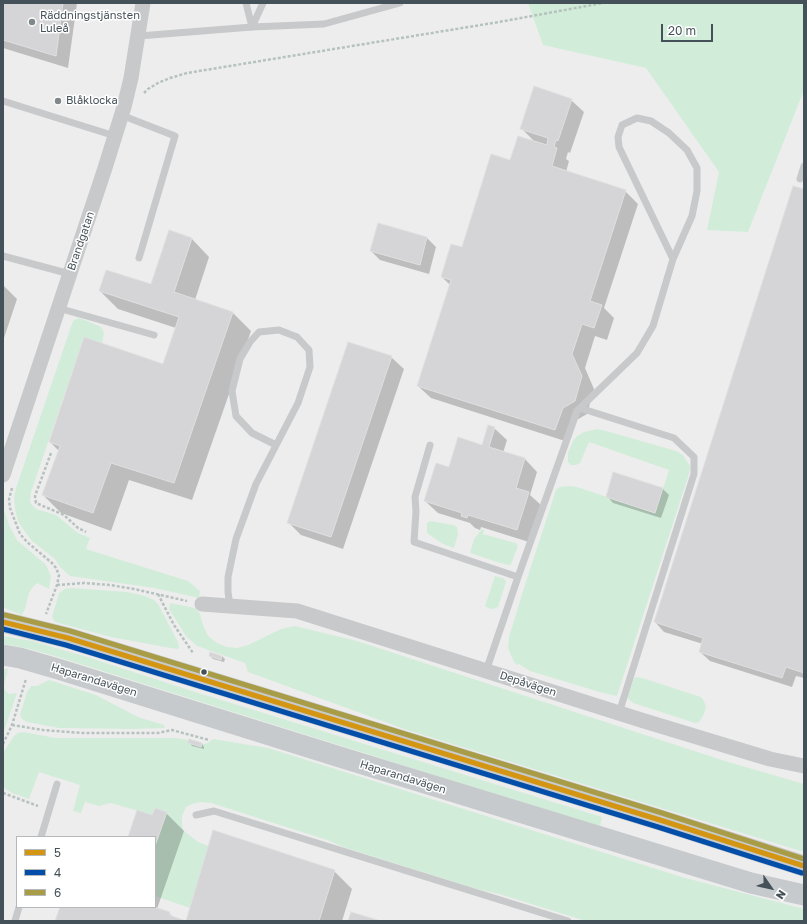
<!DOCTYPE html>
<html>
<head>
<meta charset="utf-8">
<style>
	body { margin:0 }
	#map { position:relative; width:807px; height:924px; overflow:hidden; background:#eeeded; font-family:"Golos Text",sans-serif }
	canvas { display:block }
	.frame { position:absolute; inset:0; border:4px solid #455158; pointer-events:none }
	.legend { position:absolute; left:16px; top:836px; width:140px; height:72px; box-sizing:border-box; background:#fff; border:1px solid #b5b9bc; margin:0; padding:5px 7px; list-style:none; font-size:12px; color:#455158 }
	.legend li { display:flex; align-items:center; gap:8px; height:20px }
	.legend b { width:20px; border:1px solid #b5b9bc }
	.north { position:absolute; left:751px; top:868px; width:40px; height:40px; -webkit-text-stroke:3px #fff; paint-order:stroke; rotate:124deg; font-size:11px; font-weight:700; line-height:16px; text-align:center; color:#455158 }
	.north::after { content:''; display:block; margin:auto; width:14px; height:18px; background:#455158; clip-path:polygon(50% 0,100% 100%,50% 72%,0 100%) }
	.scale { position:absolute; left:661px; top:24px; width:52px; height:18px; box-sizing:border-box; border:2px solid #455158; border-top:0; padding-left:5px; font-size:12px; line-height:14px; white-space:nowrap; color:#455158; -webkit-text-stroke:3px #fff; paint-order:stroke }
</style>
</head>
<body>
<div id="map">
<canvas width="807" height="924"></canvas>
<div class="frame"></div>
<ul class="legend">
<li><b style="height:5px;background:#d39512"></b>5</li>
<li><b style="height:5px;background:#034ea9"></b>4</li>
<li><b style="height:5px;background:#a89c46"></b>6</li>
</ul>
<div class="north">N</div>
<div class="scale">20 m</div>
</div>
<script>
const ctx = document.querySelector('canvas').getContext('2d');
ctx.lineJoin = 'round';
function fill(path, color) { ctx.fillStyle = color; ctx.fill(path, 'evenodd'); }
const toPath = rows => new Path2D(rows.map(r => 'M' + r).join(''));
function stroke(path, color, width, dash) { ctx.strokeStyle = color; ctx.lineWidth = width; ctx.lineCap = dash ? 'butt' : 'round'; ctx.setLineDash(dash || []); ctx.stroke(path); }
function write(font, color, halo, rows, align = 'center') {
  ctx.font = font + ' "Golos Text",sans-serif'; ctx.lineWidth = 3; ctx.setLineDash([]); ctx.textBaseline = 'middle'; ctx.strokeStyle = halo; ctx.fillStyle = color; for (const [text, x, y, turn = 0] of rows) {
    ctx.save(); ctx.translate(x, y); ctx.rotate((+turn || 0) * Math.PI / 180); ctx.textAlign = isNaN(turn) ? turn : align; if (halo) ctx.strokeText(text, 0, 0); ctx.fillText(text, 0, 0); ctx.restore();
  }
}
fill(toPath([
	[528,3,804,3,804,90,748,232,707,230,719,172,646,68,543,45],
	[78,318,85,320,101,327,104,333,102,343,84,337,31,492,30,502,32,505,36,509,56,515,78,533,90,538,86,549,188,581,200,591,199,598,154,588,70,576,60,567,55,559,32,541,25,532,18,521,15,509,14,497,16,488,73,321],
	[597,429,610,432,676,451,683,455,690,466,689,474,617,696,603,693,530,671,519,664,517,665,514,662,508,648,509,637,523,591,556,490,560,487,570,486,577,487,655,513,669,470,589,442,580,463,576,465,571,465,568,462,568,453,573,441,577,436,584,432],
	[3,507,9,525,17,540,46,565,51,576,49,589,37,583,32,588,29,593,25,609,22,615,9,610,3,607],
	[430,521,453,525,457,527,458,534,454,548,443,544,427,533,427,523],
	[482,529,484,530,483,534,516,543,518,546,511,564,509,565,500,563,470,553,474,539],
	[495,576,503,578,506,581,505,585,498,607,493,609,488,608,485,606],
	[72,588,127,592,145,596,154,600,158,604,178,642,179,648,177,649,165,647,111,637,55,622,52,617,59,593,65,589],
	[170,603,195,608,200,614,203,625,208,636,217,643,227,647,237,648,248,645,281,629,295,626,357,641,725,761,804,784,804,852,407,730,248,672,245,663,197,646,186,636,169,609],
	[3,636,32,641,84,656,192,691,602,817,600,827,58,657,30,649,3,644],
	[3,669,8,669,4,686,5,690,9,694,17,693,3,734],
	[636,677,642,678,701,697,704,701,706,707,704,714,699,722,695,723,633,703,627,698,634,678],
	[49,680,96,695,138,717,164,725,165,728,132,729,59,728,27,722,22,719,20,715,27,692,31,686,37,686],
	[23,732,56,738,176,738,189,740,189,743,201,747,202,744,208,743,213,739,268,748,682,877,804,909,804,921,586,921,499,894,477,889,346,848,327,840,211,803,201,802,192,804,186,807,182,816,182,824,183,830,198,842,209,846,190,908,155,896,155,846,166,812,155,808,152,815,111,803,99,806,85,802,81,813,73,811,80,785,39,772,29,799,12,793,3,787,3,753,14,736,18,733]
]), '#d1edd9');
fill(toPath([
	[3,3,77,3,68,68,3,48],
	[571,100,584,112,570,153,568,152,566,159,569,161,566,172,625,191,638,204,604,308,614,318,607,340,595,336,585,368,594,389,587,414,575,421,568,442,431,398,418,386,450,285,442,277,462,248,511,161,535,142,521,128],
	[804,191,804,678,796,676,792,687,710,661,700,652,703,644,664,632,655,622],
	[170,232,192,239,209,257,195,300,233,313,251,331,192,500,129,480,111,531,61,513,43,495,59,451,50,442,163,365,176,328,118,309,100,291,151,286],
	[427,238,436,247,429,274,380,260,371,251],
	[3,285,17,299,3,341],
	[391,357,404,369,343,549,301,535,288,522],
	[494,428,507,440,503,453,525,459,537,472,530,495,541,505,529,542,481,527,480,530,475,528,470,523,438,513,425,501,450,468,482,446],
	[614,473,663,489,669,495,661,518,613,503,607,496],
	[210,656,222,656,225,659,224,662,213,659],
	[190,743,202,744,204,747,204,749,192,746],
	[166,813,184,831,157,909,169,913,174,918,183,921,56,921,61,907,155,907,155,837,129,837,153,817],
	[334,871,352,889,342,921,187,921]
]), '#0003');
const building = toPath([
	[3,3,63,3,56,56,3,40,3,3],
	[534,86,572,99,558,141,556,140,554,147,557,148,552,166,626,190,590,301,602,305,594,328,582,324,572,354,582,376,575,401,563,408,555,430,417,386,451,280,441,277,451,244,462,247,491,154,510,160,518,136,547,145,548,138,520,129,534,86],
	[793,186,804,189,804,673,786,667,782,678,699,652,703,638,654,622,793,186],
	[378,223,427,237,420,265,370,251,378,223],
	[169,230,192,238,174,292,233,312,174,483,111,463,93,513,42,495,60,446,49,442,84,337,163,364,179,317,99,291,106,270,151,284,169,230],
	[348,342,392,356,331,537,287,523,348,342],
	[488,425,495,427,489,447,525,458,516,488,529,492,517,530,468,515,467,518,461,516,462,513,424,501,436,463,449,467,458,437,482,445,488,425],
	[613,472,663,488,655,513,606,497,613,472],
	[210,652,222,656,221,660,209,656,210,652],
	[189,739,202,743,201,747,188,743,189,739],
	[155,808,167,812,155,846,155,837,128,837,137,810,152,815,155,808],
	[213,830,335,870,319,921,55,921,60,907,154,907,170,912,169,915,186,921,213,830],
	[351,912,381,921,348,921,351,912]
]);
fill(building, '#d5d5d7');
stroke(building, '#dfdfe0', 1);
stroke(toPath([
	[144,93,148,89,158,83,170,78,187,73,499,22,603,3],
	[51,453,35,496,36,503,64,515,78,528,86,532],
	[12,488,9,499,10,508,20,534,27,542,52,563,56,568,59,575,57,585,46,614],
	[57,585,84,583,110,585,134,589,187,601],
	[158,594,174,625,193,653],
	[12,725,43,730,82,733,158,733,172,730,209,740],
	[3,744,12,725,26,679],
	[3,793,38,806]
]), '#b5c2bd', 2.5, [3, 2]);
stroke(toPath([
	[246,3,252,27],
	[252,27,263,3],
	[139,36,252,27,324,24,400,3],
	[3,101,115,136],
	[121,115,175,136,139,258],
	[800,179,804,166],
	[3,256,70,274],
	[58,308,154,335],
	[580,408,674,438,694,457,694,474,619,713],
	[430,445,415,497,416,511,414,542,518,577],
	[230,606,228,592,228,577,236,539,256,484,298,403,310,367,309,350,297,337,279,330,259,332,250,342,240,359,232,391,236,416,252,433,276,445],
	[486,671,518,577,577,411,637,353,653,326,673,259,619,147,618,137,622,125,637,118,651,121,669,133,687,150,697,168,697,191,692,216,673,259],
	[196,815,214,811,568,921],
	[41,837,57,784],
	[15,921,19,907]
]), '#c7c9cb', 7);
stroke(toPath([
	[3,475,105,168,124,107,131,78,143,3],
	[202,604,297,611,641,720,770,759,804,766]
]), '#c7c9cb', 15);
stroke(toPath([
	[3,622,68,638,660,820,804,866],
	[3,655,20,658,58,669,343,758,751,883,804,895]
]), '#c7cacd', 21);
stroke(toPath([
	[3,622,68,638,660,820,804,866]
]), '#d39512', 5);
stroke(toPath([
	[3,629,66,645,658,827,802,873]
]), '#034ea9', 5);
stroke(toPath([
	[5,615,70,631,662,813,804,859]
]), '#a89c46', 5);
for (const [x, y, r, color] of [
	[32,22,4,"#80888c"],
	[58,101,4,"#80888c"],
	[204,672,3.5,"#455158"]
]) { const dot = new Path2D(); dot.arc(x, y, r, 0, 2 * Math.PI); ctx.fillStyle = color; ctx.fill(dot); stroke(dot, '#fff', 1.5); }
write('11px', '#455158', '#fff', [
	["Räddningstjänsten",40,16],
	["Luleå",40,29],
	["Blåklocka",66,101]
], 'left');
write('11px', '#455158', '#fff', [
	["Brandgatan",81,241,-71],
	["Haparandavägen",94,680,17],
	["Depåvägen",528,684,18],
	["Haparandavägen",403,777,17]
]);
</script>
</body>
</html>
